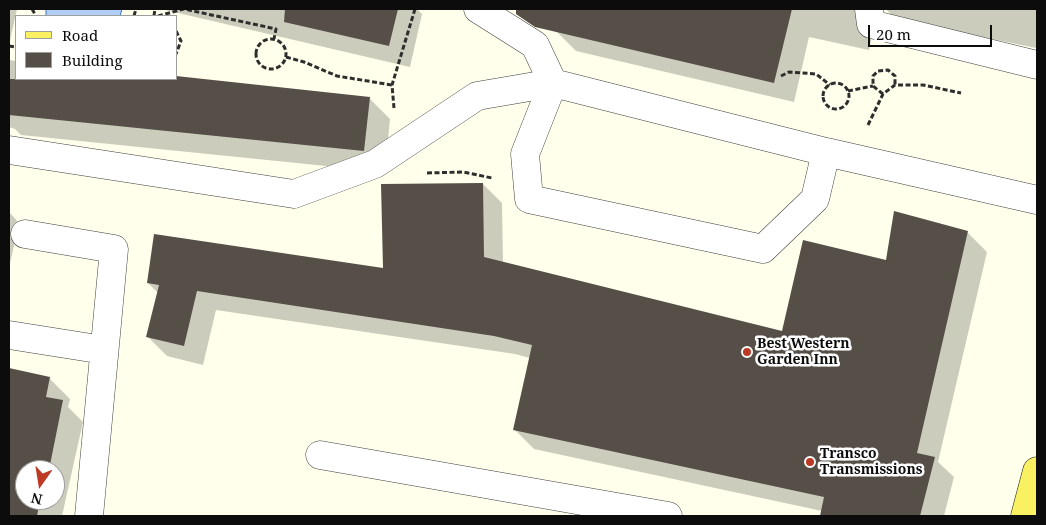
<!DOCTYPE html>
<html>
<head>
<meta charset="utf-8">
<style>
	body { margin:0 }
	#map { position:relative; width:1046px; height:525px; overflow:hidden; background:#ffffeb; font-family:"Noto Serif",serif }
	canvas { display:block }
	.frame { position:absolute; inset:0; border:10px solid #0c0c0c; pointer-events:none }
	.legend { position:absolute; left:15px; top:15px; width:162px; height:65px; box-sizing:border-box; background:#fff; border:1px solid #9e9e9e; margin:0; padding:6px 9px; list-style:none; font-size:15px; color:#0c0c0c }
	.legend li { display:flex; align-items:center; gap:10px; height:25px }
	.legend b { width:25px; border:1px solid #9e9e9e }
	.north { position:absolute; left:15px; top:460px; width:50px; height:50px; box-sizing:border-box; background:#fff; border:1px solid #9e9e9e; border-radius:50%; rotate:193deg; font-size:14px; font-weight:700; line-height:20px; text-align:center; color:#0c0c0c }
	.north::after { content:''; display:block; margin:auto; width:18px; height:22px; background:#bc3924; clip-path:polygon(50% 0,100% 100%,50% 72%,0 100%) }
	.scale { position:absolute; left:868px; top:25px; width:124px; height:22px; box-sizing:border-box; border:2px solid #0c0c0c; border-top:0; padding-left:6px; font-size:15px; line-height:18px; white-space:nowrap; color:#0c0c0c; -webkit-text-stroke:4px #fff; paint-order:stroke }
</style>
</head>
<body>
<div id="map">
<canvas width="1046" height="525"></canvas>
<div class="frame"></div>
<ul class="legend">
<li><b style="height:6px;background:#f9f161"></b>Road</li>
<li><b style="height:14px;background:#554f48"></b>Building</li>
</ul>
<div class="north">N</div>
<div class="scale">20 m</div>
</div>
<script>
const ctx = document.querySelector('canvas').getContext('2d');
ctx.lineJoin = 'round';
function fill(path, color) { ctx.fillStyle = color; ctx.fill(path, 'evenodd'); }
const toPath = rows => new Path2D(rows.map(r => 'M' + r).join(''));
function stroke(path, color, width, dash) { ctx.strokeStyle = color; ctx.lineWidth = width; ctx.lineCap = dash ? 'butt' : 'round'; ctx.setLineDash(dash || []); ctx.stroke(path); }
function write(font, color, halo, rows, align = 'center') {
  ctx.font = font + ' "Noto Serif",serif'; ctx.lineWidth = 5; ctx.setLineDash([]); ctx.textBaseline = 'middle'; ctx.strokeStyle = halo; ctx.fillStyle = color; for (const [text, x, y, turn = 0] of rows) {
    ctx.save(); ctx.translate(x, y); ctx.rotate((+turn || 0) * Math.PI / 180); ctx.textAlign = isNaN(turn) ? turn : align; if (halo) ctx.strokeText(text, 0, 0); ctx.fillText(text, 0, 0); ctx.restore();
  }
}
const water = toPath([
	[46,9,122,9,120,16,46,16,46,9]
]);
fill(water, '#b0cef6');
stroke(water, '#3675ce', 1);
fill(toPath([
	[9,9,17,9,9,45],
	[161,9,417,9,422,14,410,67],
	[561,9,732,9,755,14,756,9,868,9,876,17,869,50,809,37,794,102,576,51,556,31],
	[886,9,1037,9,1036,48,895,19],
	[9,60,16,61,16,79,176,79,369,98,390,119,385,172,21,135,15,129,9,127],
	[483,184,502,203,503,263,783,332,887,262,895,212,968,233,987,252,938,462,954,477,944,516,821,516,822,511,534,449,514,429,530,358,515,354,216,310,203,365,167,356,148,337,158,293,148,283,384,270],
	[9,212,19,223,9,268],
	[9,369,49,378,70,399,68,407,83,422,62,516,9,516],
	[25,470,55,470,55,500,25,500]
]), '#0003');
fill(toPath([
	[285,9,398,9,389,46,284,22],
	[516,9,792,9,774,83,535,27,516,14],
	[176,76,370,97,364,151,9,115,9,79,176,79],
	[483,183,484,257,782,331,803,240,886,260,894,211,968,231,917,453,935,457,920,516,820,516,824,497,513,430,532,345,494,336,197,291,184,346,146,337,159,285,147,283,154,234,383,268,381,184],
	[9,368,50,377,46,397,63,400,49,470,25,470,25,500,40,500,37,516,9,516]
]), '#554f48');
const minor = toPath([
	[869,9,871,24,1037,65],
	[9,150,294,194,375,164,477,96,553,83,535,45,478,9],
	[826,152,815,199,763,249,529,199,525,154,553,83,826,152,1037,200],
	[25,234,114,249,89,516],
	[9,335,104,350],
	[320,455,668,516]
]);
const major = toPath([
	[1025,516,1037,471]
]);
stroke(minor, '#3f3f3f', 29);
stroke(major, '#1d1d1d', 29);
stroke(toPath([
	[32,9,36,16],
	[134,16,136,9],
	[154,16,155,9],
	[158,16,184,9,276,29,274,39],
	[176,31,181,41,176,54],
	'256 54a15 15 0 1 1 30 0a15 15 0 1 1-30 0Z',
	[9,46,16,47],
	[286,57,304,62,337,76,392,85],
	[781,76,789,72,816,74,830,85],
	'823 96a13 13 0 1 1 26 0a13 13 0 1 1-26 0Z',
	[848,91,873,86],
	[883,94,873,86,873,76,878,71,888,70,895,76,895,85],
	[394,108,392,85,415,9],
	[868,125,883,94,895,85,923,85,961,93],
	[427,173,463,172,492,178]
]), '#2e2e2e', 3, [5, 2.5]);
stroke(minor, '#fff', 28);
stroke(major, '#f9f161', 28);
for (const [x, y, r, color] of [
	[747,352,5,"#bc3924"],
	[810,462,5,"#bc3924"]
]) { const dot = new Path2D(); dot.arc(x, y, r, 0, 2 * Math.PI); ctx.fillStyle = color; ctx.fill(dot); stroke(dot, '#fff', 2); }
write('bold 14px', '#0c0c0c', '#fff', [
	["Best Western",757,344],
	["Garden Inn",757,360],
	["Transco",820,454],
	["Transmissions",820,470]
], 'left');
</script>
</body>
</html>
